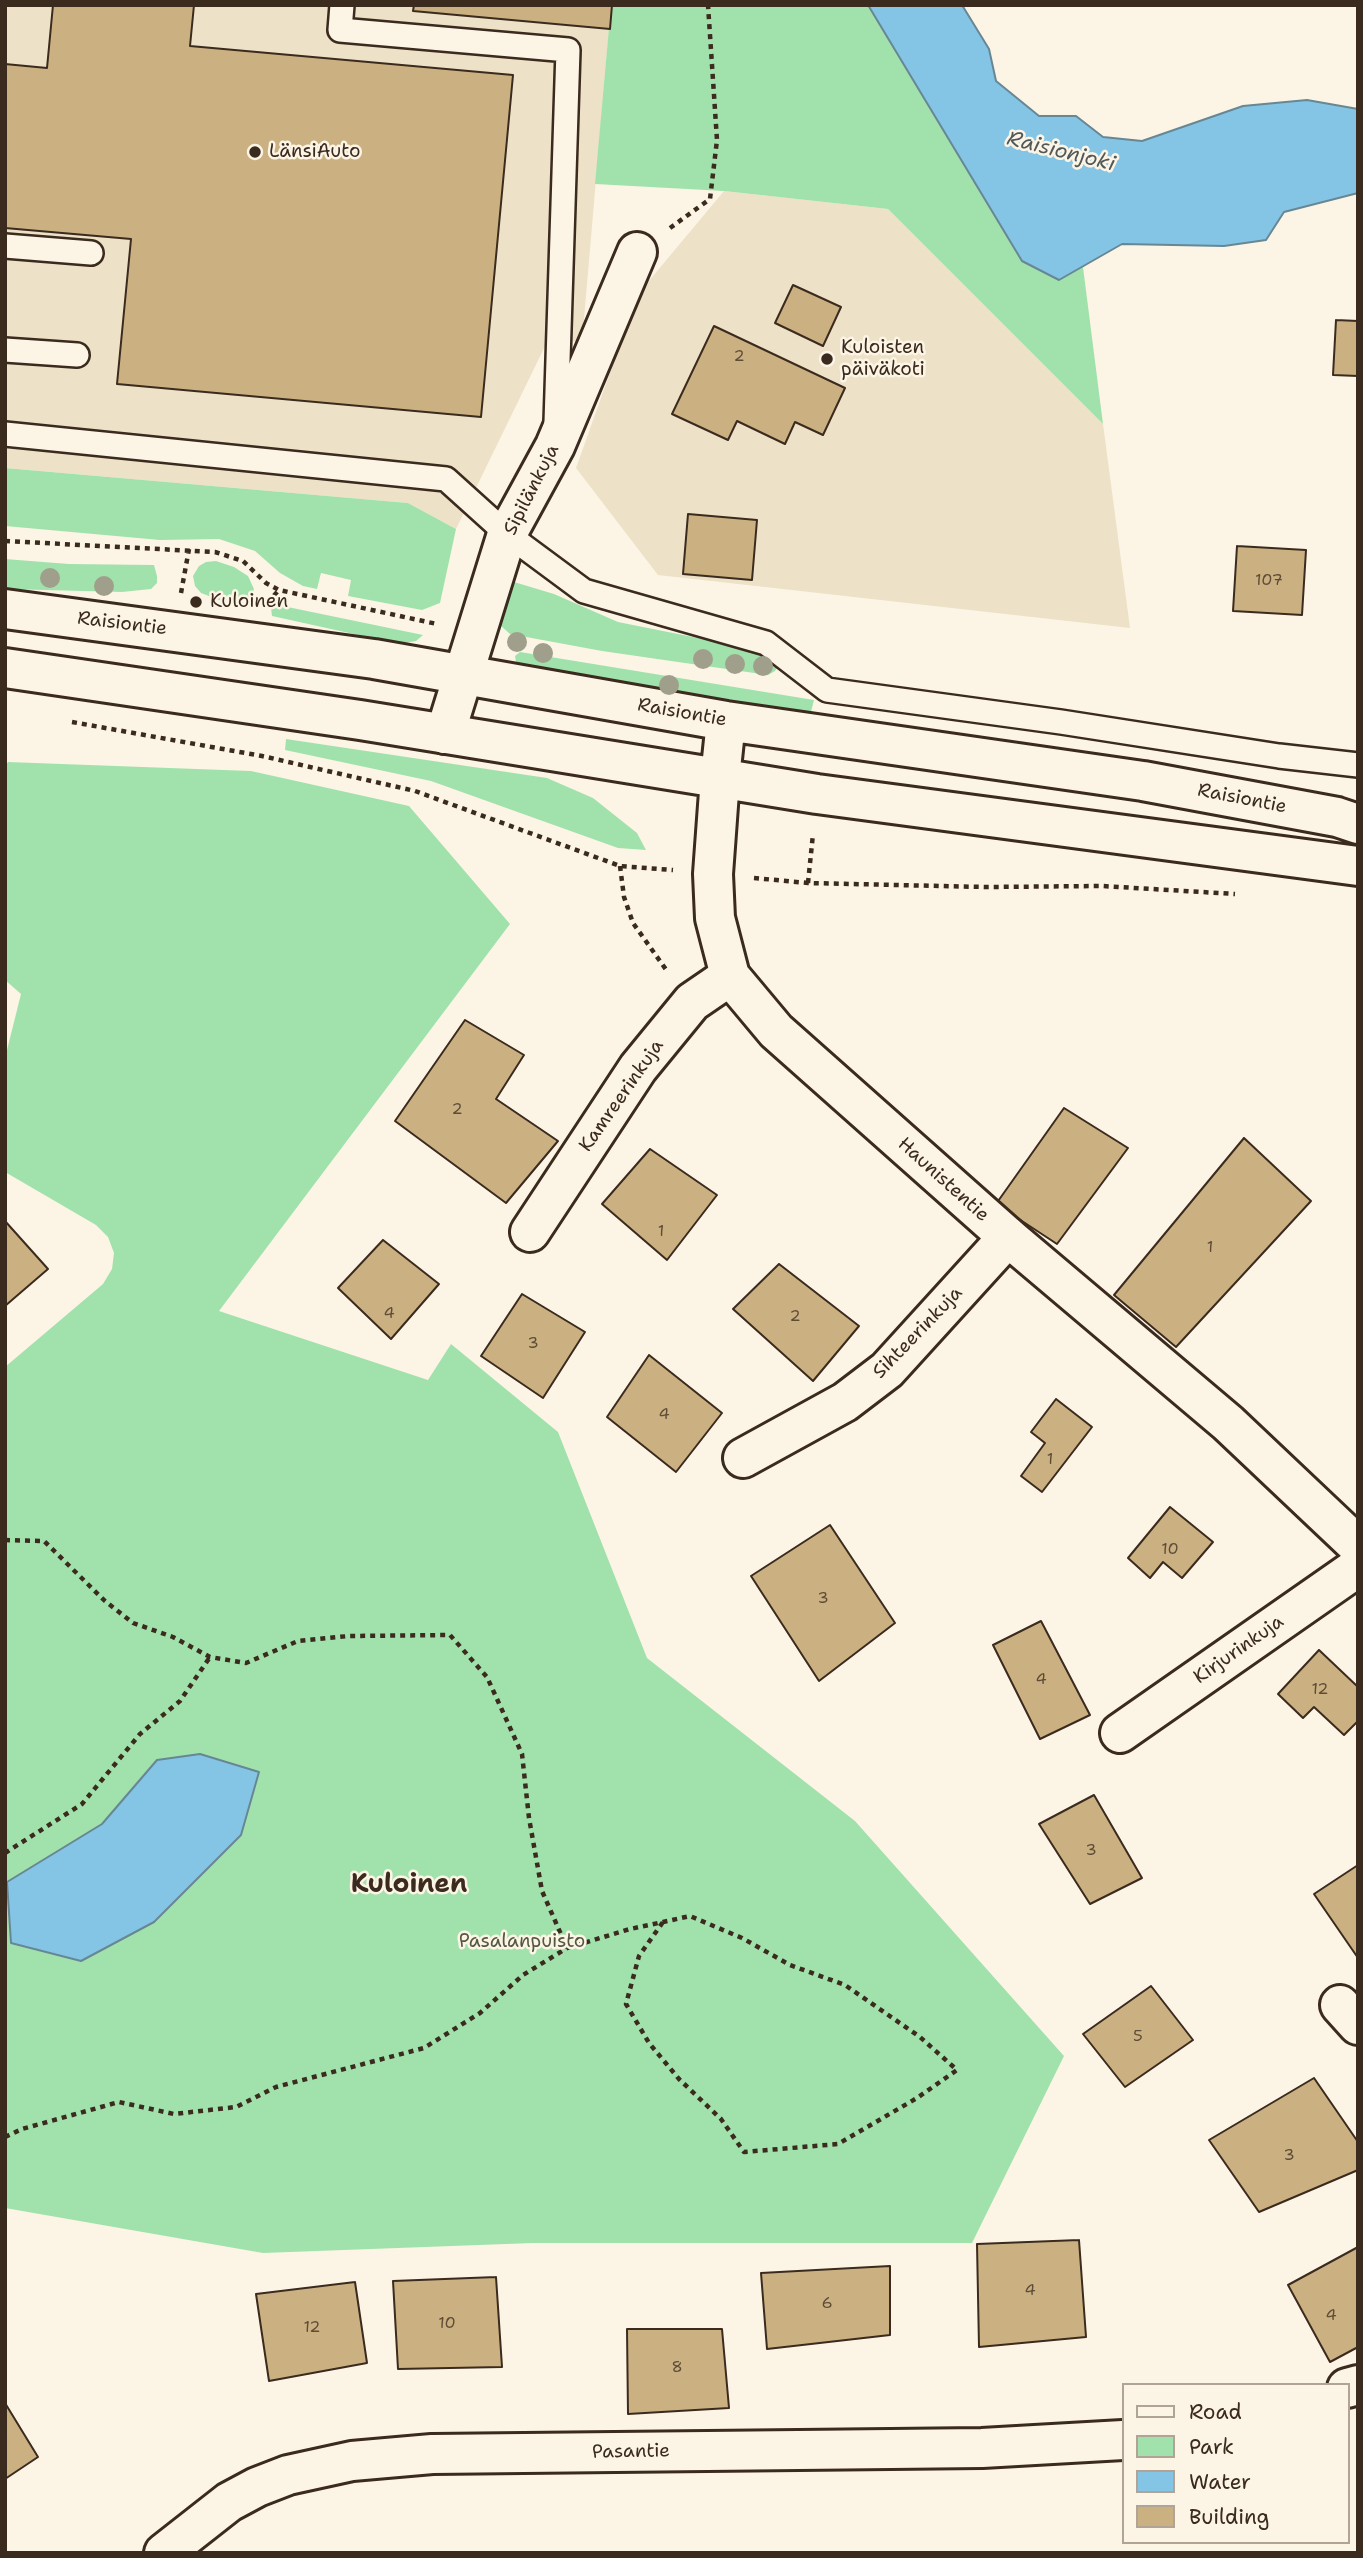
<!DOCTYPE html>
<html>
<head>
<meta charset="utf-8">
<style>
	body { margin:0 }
	#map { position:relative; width:1363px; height:2558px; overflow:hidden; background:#fcf5e5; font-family:"Shantell Sans",sans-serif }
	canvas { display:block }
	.frame { position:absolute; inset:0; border:7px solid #3b2a1e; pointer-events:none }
	.legend { position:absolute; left:1122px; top:2383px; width:228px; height:161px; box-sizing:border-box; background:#fcf5e5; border:2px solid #afa495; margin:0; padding:9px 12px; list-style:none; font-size:21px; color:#3b2a1e }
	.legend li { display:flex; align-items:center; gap:14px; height:35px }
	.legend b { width:35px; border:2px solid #afa495 }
</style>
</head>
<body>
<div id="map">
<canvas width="1363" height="2558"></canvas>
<div class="frame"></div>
<ul class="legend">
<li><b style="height:9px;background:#fcf5e5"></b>Road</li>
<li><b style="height:19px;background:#a1e2ac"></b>Park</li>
<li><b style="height:19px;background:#84c5e5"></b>Water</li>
<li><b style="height:19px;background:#cbb182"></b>Building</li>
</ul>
</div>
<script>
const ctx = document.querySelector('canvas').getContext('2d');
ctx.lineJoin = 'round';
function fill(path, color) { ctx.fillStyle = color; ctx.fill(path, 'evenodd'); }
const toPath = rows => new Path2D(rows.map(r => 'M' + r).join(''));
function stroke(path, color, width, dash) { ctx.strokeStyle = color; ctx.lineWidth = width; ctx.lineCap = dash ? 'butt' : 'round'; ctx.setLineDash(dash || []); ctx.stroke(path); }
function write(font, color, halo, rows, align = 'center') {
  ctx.font = font + ' "Shantell Sans",sans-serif'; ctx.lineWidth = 5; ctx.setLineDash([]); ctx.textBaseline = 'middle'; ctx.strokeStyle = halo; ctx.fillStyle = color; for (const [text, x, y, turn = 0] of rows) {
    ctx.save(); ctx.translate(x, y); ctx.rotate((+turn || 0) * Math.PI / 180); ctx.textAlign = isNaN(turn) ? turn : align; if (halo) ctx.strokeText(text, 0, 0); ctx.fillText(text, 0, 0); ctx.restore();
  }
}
fill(toPath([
	[5,5,611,5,582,342,548,340,456,529,408,503,5,468],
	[724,191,888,209,1103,424,1130,628,658,575,576,468,638,294]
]), '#ede1c7');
fill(toPath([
	[611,5,868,5,1022,261,1059,280,1083,267,1103,424,888,209,724,191,595,184],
	[5,468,408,503,456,529,440,603,422,610,348,596,351,580,321,573,317,589,303,586,280,573,255,551,219,539,160,540,5,526],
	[5,559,69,564,154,565,157,576,157,583,151,589,122,592,5,589],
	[216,561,234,567,248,576,254,589,251,597,222,601,201,593,195,586,193,576,199,566,206,562],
	[514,582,554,594,618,622,768,652,778,666,775,671,768,675,602,651,510,634,500,625],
	[278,605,423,635,416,641,399,644,272,616,271,608],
	[520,652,814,700,810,716,530,671,516,662,515,656],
	[286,739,547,778,593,798,637,833,646,850,618,848,431,781,285,750],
	[8,762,251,771,409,806,510,924,219,1311,428,1380,451,1344,558,1432,647,1658,855,1821,1064,2056,972,2243,533,2243,263,2253,5,2208,5,1367,103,1284,112,1269,114,1253,108,1237,96,1225,5,1172,5,1058,21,994,5,980,5,766],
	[102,1824,11,1943,7,1882]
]), '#a1e2ac');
const water = toPath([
	[868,5,962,5,989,49,996,81,1039,116,1076,116,1103,137,1142,141,1243,106,1307,100,1358,109,1358,193,1284,212,1266,240,1224,246,1122,244,1059,280,1022,261,868,5],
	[200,1754,259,1772,241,1835,154,1922,81,1961,11,1943,7,1882,102,1824,157,1760,200,1754]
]);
fill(water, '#84c5e5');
stroke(water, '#678795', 2);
const building = toPath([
	[53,5,194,5,190,46,513,75,481,417,117,384,131,239,5,228,5,64,47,68,53,5],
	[414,5,612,5,610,29,413,11,414,5],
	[793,285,841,307,823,346,775,323,793,285],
	[1336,320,1358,321,1358,376,1333,375,1336,320],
	[714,326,845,388,823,435,795,422,785,444,737,421,728,440,672,414,714,326],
	[688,514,757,520,752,580,683,574,688,514],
	[1237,546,1306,550,1302,615,1233,611,1237,546],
	[465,1020,524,1055,496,1099,558,1141,506,1203,395,1121,465,1020],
	[1064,1108,1128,1148,1057,1244,996,1204,1064,1108],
	[1244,1138,1311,1201,1176,1347,1114,1295,1244,1138],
	[650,1149,717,1195,667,1260,602,1204,650,1149],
	[5,1221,48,1269,5,1306,5,1221],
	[383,1240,439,1284,391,1339,338,1288,383,1240],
	[779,1264,859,1326,813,1381,733,1309,779,1264],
	[522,1294,585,1332,543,1398,481,1356,522,1294],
	[649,1355,722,1413,676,1472,607,1417,649,1355],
	[1056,1399,1092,1427,1042,1492,1021,1476,1045,1443,1031,1432,1056,1399],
	[1170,1507,1213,1542,1182,1578,1163,1562,1150,1578,1128,1558,1170,1507],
	[830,1525,895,1623,819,1681,751,1576,830,1525],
	[1041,1621,1090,1715,1040,1739,993,1645,1041,1621],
	[1319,1650,1358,1687,1358,1721,1344,1735,1314,1707,1303,1718,1278,1694,1319,1650],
	[1094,1795,1142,1878,1090,1904,1039,1824,1094,1795],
	[1358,1865,1358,1958,1314,1894,1358,1865],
	[1151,1986,1193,2040,1125,2087,1083,2034,1151,1986],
	[1314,2078,1358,2142,1358,2170,1259,2212,1209,2140,1314,2078],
	[1079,2240,1086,2337,979,2347,977,2244,1079,2240],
	[1358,2247,1358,2347,1330,2362,1288,2285,1358,2247],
	[890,2266,890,2335,767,2349,761,2273,890,2266],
	[496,2277,502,2367,398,2369,393,2281,496,2277],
	[355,2282,367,2363,269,2381,256,2294,355,2282],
	[627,2329,722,2329,729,2408,628,2414,627,2329],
	[5,2403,38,2457,5,2479,5,2403]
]);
fill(building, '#cbb182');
stroke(building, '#3b2a1e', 2);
const lane = toPath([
	[342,5,340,30,568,50,556,422],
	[5,246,91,253],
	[5,350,77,355],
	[5,434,446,479,507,534,584,591,766,643,827,690,1061,722,1279,756,1358,765]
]);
const street = toPath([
	[445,734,507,534,555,446,637,252],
	[530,1232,638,1068,692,1002,730,976],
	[743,1458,845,1402,887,1370,1008,1237],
	[1120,1733,1358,1567],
	[1340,2005,1358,2025],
	[1347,2388,1358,2385],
	[164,2553,229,2502,257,2487,288,2475,352,2461,432,2454,982,2448,1123,2440]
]);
const secondary = toPath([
	[5,609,374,659,726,721,1143,781,1337,817,1358,824],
	[5,668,360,720,817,794,1358,866],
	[726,721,720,778,713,874,715,918,730,976,776,1031,1008,1237,1228,1423,1358,1546]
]);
stroke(lane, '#3b2a1e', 28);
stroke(street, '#3b2a1e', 44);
stroke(secondary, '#3b2a1e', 44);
stroke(toPath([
	[670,228,710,199,717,140,708,5],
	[5,541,215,552,243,561,266,583,279,590,437,624],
	[181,593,189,549],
	[267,603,279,590],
	[72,722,262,756,415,791,620,866,673,870],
	[620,866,624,897,633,923,667,971],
	[754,878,808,883,985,887,1102,886,1235,894],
	[808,883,813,834],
	[5,1540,44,1541,105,1601,133,1623,173,1637,210,1657,246,1663,298,1641,349,1636,450,1635,487,1677,522,1754,529,1818,542,1891,567,1948],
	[5,1853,82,1804,140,1734,180,1701,210,1657],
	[5,2137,22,2129,119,2102,174,2114,236,2107,276,2087,424,2048,480,2013,523,1975,567,1948,630,1929,663,1922,690,1916,742,1938,790,1965,845,1985,920,2037,957,2070,917,2098,838,2144,744,2152,721,2119,679,2079,649,2043,626,2004,639,1956,663,1922]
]), '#3b2a1e', 4.5, [5, 5]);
stroke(lane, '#fcf5e5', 23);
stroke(street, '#fcf5e5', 38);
stroke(secondary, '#fcf5e5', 38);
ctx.fillStyle = '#a09f8b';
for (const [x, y] of [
	[50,578],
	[104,586],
	[517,642],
	[543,653],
	[703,659],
	[735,664],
	[763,666],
	[669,685]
]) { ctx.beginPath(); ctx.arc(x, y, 10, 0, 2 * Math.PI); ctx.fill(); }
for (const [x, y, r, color] of [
	[255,152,7,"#3b2a1e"],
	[827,359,7,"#3b2a1e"],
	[196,602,7,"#3b2a1e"]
]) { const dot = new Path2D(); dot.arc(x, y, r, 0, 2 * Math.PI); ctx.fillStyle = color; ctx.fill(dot); stroke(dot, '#fcf5e5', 2.5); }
write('16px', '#5f4c37', null, [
	["2",739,357],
	["107",1269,581],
	["2",457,1110],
	["1",661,1232],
	["1",1210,1248],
	["4",389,1314],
	["2",795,1317],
	["3",533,1344],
	["4",664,1415],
	["1",1050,1460],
	["10",1170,1550],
	["3",823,1599],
	["4",1041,1680],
	["12",1320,1690],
	["3",1091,1851],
	["5",1138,2037],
	["3",1289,2156],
	["4",1030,2291],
	["6",827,2304],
	["4",1331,2316],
	["10",447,2324],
	["12",312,2328],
	["8",677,2368]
]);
write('19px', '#3b2a1e', '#fcf5e5', [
	["LänsiAuto",269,152],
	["Kuloisten",841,348],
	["päiväkoti",841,370],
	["Kuloinen",210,602]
], 'left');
write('19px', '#3b2a1e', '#fcf5e5', [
	["Sipilänkuja",532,490,-63],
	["Raisiontie",122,624,7],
	["Raisiontie",682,713,10],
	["Raisiontie",1242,799,11],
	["Kamreerinkuja",622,1096,-55],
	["Haunistentie",943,1180,42],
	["Sihteerinkuja",918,1333,-46],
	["Kirjurinkuja",1239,1650,-35],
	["Pasantie",631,2452,-1]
]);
write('19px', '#545842', '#fcf5e5', [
	["Pasalanpuisto",522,1942]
]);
write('italic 21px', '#51585a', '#fcf5e5', [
	["Raisionjoki",1061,152,14]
]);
write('bold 26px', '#3b2a1e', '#fcf5e5', [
	["Kuloinen",409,1885]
]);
</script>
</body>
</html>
